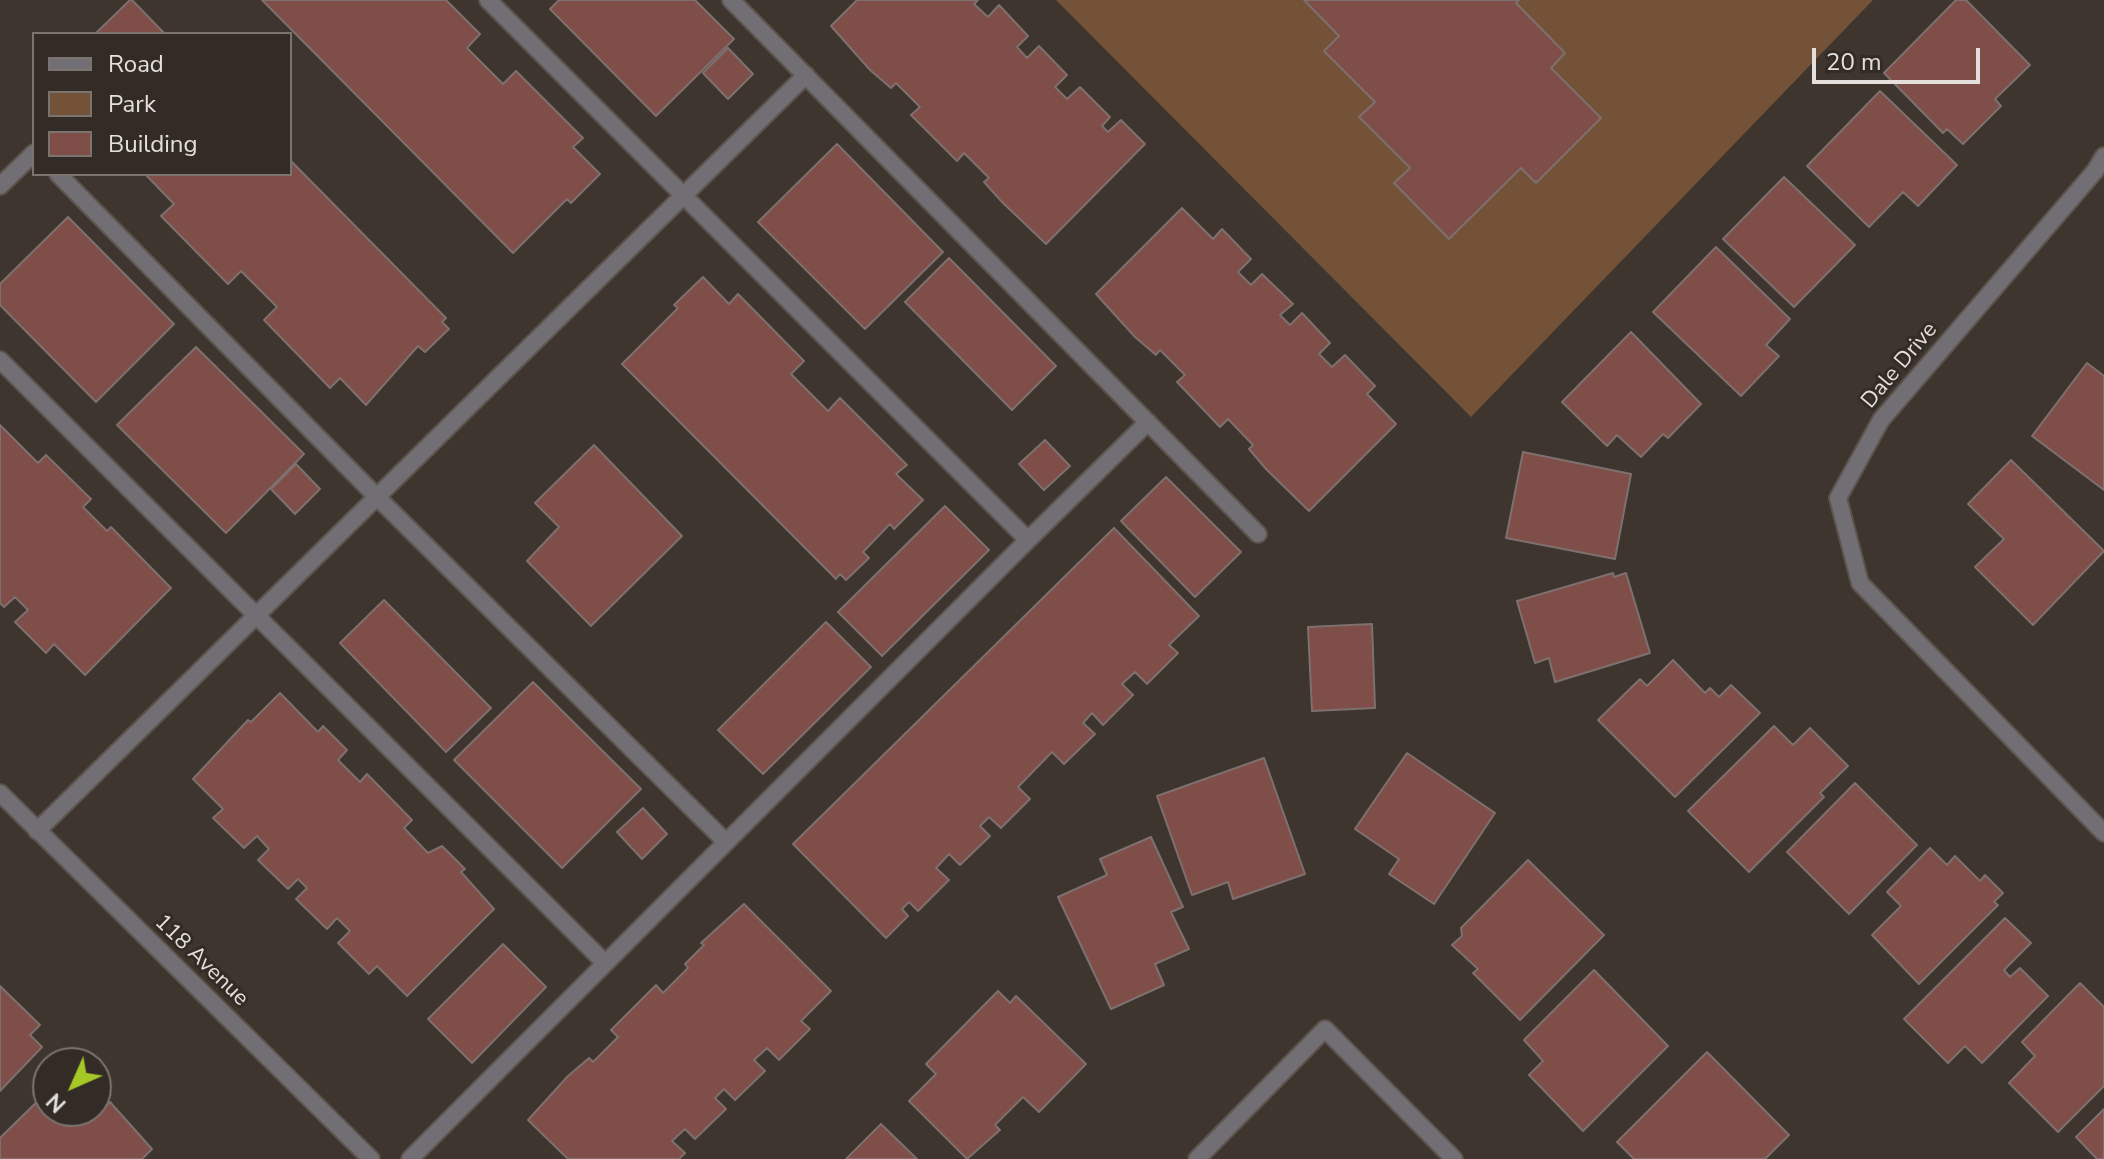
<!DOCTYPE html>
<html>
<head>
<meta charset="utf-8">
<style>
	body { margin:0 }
	#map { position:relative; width:2104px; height:1159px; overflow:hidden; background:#3e352e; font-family:"Nunito Sans",sans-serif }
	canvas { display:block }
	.legend { position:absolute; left:32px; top:32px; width:260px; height:144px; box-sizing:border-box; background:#332b25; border:2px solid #7a736e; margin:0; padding:10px 14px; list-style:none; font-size:24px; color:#e5dfdb }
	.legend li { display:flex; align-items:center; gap:16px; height:40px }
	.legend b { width:40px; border:2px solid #7a736e }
	.north { position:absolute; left:32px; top:1047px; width:80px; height:80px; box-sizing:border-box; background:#332b25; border:2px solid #7a736e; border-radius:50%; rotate:225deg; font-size:22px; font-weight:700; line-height:32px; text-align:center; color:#e5dfdb }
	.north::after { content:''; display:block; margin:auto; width:28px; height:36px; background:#a4c825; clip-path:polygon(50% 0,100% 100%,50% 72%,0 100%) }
	.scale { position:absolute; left:1812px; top:48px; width:168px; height:36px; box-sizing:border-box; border:4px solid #e5dfdb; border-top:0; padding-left:10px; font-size:24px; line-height:28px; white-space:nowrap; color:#e5dfdb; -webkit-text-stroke:6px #332b25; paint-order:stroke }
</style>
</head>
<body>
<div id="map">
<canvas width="2104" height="1159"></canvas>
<ul class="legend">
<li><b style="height:10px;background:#716f74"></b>Road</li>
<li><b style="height:22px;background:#735237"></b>Park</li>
<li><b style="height:22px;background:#804e48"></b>Building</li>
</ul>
<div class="north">N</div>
<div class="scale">20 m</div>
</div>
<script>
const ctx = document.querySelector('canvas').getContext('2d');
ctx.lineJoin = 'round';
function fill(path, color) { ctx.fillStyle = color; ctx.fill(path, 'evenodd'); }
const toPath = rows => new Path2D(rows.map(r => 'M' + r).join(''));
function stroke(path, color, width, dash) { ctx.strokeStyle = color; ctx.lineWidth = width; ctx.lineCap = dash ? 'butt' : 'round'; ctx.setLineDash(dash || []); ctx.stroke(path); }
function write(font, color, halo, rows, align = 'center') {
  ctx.font = font + ' "Nunito Sans",sans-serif'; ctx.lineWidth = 6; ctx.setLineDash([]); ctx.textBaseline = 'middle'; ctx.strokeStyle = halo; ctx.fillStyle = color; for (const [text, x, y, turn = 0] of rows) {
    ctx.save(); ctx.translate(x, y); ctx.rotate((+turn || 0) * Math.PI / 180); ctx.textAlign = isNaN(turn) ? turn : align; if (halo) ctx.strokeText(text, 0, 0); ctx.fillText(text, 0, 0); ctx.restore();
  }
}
fill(toPath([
	[1056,0,1304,0,1339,36,1324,51,1375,102,1360,117,1410,168,1395,184,1449,239,1521,168,1536,182,1601,118,1551,68,1565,53,1516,3,1519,0,1873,0,1471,417]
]), '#735237');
const building = toPath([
	[132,0,165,34,95,34,130,0,132,0],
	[262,0,446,0,480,34,467,48,503,84,516,71,583,138,573,147,600,174,571,203,567,199,513,253,262,0],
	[559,0,695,0,734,39,656,116,550,9,559,0],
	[857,0,978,0,974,4,988,17,999,5,1028,36,1017,47,1027,58,1039,46,1067,75,1055,87,1067,99,1080,87,1110,117,1102,126,1108,132,1121,120,1145,144,1046,244,1002,202,984,182,989,178,964,153,957,161,911,115,920,107,896,83,891,88,870,70,831,26,857,0],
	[1304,0,1519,0,1516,3,1565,53,1551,68,1601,118,1536,183,1521,168,1449,239,1394,183,1410,168,1359,117,1375,102,1324,51,1339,36,1304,0],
	[1956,0,1966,0,2030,65,1995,99,2001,106,1963,144,1947,129,1943,133,1884,73,1956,0],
	[728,48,753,74,728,99,703,73,728,48],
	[1880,91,1957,165,1918,206,1903,192,1869,227,1807,166,1880,91],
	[837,144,943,252,865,329,758,222,837,144],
	[290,160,446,318,442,322,449,329,425,352,418,346,366,405,340,378,330,388,264,320,277,307,241,271,228,284,161,216,174,204,145,174,290,174,290,160],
	[1784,177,1855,245,1794,307,1723,239,1784,177],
	[1182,208,1213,239,1222,229,1251,259,1238,272,1251,285,1262,274,1293,304,1280,315,1290,325,1302,313,1330,343,1319,354,1332,367,1345,355,1375,386,1367,394,1396,424,1309,511,1266,469,1249,449,1253,445,1228,419,1220,427,1177,382,1185,375,1160,350,1156,355,1135,337,1096,294,1182,208],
	[68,217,174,324,96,402,0,305,0,284,68,217],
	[1716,247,1790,319,1766,345,1779,356,1741,396,1653,312,1716,247],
	[949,258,1056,366,1012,410,905,302,949,258],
	[703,277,729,304,738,294,804,361,791,374,828,411,840,398,907,465,896,474,923,500,894,529,890,524,863,552,869,558,846,580,840,574,836,579,622,364,678,308,674,305,703,277],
	[1631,332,1701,404,1668,438,1663,434,1641,457,1617,435,1607,446,1562,402,1631,332],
	[196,347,304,454,226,533,117,425,196,347],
	[2087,363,2104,376,2104,490,2032,436,2087,363],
	[0,425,38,463,46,455,91,499,83,507,107,531,111,527,171,588,85,675,54,644,46,653,15,622,28,610,15,597,4,607,0,603,0,425],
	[1045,440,1070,466,1044,490,1019,464,1045,440],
	[594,445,682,536,591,626,527,561,559,527,535,503,594,445],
	[1523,452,1631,474,1615,559,1506,538,1523,452],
	[2011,460,2104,551,2033,625,1975,567,2004,539,1968,504,2011,460],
	[296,464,320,489,295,514,271,489,296,464],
	[1166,477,1241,552,1195,597,1121,521,1166,477],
	[945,506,989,550,882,656,838,612,945,506],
	[1114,528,1199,616,1169,645,1178,653,1147,684,1135,672,1122,684,1133,695,1103,725,1092,713,1083,723,1095,734,1064,764,1052,752,1018,787,1030,799,1001,828,989,817,980,826,990,836,960,865,949,854,936,868,949,880,918,911,909,902,902,909,908,916,886,938,793,844,1114,528],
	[1613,573,1614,577,1626,573,1650,653,1555,682,1549,658,1535,663,1517,601,1613,573],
	[384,600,491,708,446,752,340,643,384,600],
	[826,622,871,667,763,774,718,730,826,622],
	[1372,624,1375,708,1312,711,1308,627,1372,624],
	[1673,660,1705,693,1710,688,1719,697,1731,685,1760,713,1675,797,1598,720,1640,679,1647,686,1673,660],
	[533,682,641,789,562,868,454,760,533,682],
	[280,693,318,732,323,726,347,750,338,760,360,782,367,774,412,820,404,828,428,853,442,846,465,869,461,872,494,909,407,996,377,966,369,974,338,943,350,931,337,918,327,929,296,899,307,888,298,879,288,889,258,860,269,849,257,836,244,848,213,818,223,809,193,779,248,720,251,722,280,693],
	[1774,726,1793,745,1810,728,1848,766,1820,793,1824,797,1749,872,1688,811,1774,726],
	[1407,753,1495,813,1434,904,1389,874,1399,859,1355,829,1407,753],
	[1264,758,1305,874,1233,899,1228,882,1192,895,1157,796,1264,758],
	[1855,783,1917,845,1849,914,1787,852,1855,783],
	[643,808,667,834,642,859,617,832,643,808],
	[1151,837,1183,907,1171,912,1189,949,1155,964,1164,985,1111,1009,1058,897,1107,875,1100,859,1151,837],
	[1930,848,1947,865,1955,856,1980,881,1985,875,2003,893,1994,902,1998,905,1919,984,1872,935,1901,906,1887,892,1930,848],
	[1528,860,1604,935,1520,1020,1473,973,1478,969,1452,945,1462,936,1461,928,1528,860],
	[744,904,831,991,801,1021,810,1029,779,1060,767,1048,754,1060,765,1071,735,1100,724,1089,715,1098,726,1109,695,1139,685,1129,672,1141,685,1153,679,1159,568,1159,528,1120,568,1076,589,1058,593,1062,618,1037,611,1030,656,985,663,993,688,968,685,964,704,945,701,943,744,904],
	[2005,918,2031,943,2004,970,2010,977,2020,968,2048,996,1982,1063,1965,1046,1948,1063,1904,1019,2005,918],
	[503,944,546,987,472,1063,428,1019,503,944],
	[1594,970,1668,1046,1583,1131,1529,1075,1543,1061,1524,1040,1594,970],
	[2080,983,2104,1007,2104,1086,2058,1132,2009,1083,2035,1056,2022,1042,2080,983],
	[0,986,40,1025,30,1035,42,1047,0,1091,0,986],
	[998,991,1010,1003,1016,996,1086,1064,1039,1112,1023,1097,995,1125,1000,1130,967,1159,909,1101,936,1074,926,1064,998,991],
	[1707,1052,1789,1135,1765,1159,1634,1159,1617,1142,1707,1052],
	[48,1091,48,1111,96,1111,96,1096,106,1106,110,1102,152,1149,142,1159,0,1159,0,1138,48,1091],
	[2104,1109,2104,1159,2097,1159,2076,1137,2104,1109],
	[881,1124,917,1159,846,1159,881,1124]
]);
fill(building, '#804e48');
stroke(building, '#7d706e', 2);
const service = toPath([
	[731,0,1258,534],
	[58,174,377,497,726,842],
	[0,186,34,153],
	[0,360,605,963],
	[1028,540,1148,422],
	[37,831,806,75],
	[410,1159,1028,540,488,0]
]);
const minor = toPath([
	[2104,156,2095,171,1881,420,1838,498,1860,583,2104,833],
	[1197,1159,1325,1029,1454,1159]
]);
const tertiary = toPath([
	[0,793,371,1159]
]);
stroke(service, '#5c544d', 20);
stroke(minor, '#5c544d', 20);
stroke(tertiary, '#5c544d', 20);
stroke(service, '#716f74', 16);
stroke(minor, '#716f74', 16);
stroke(tertiary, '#716f74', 16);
write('22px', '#e5dfdb', '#332b25', [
	["Dale Drive",1900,366,-50],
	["118 Avenue",201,961,44]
]);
</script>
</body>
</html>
